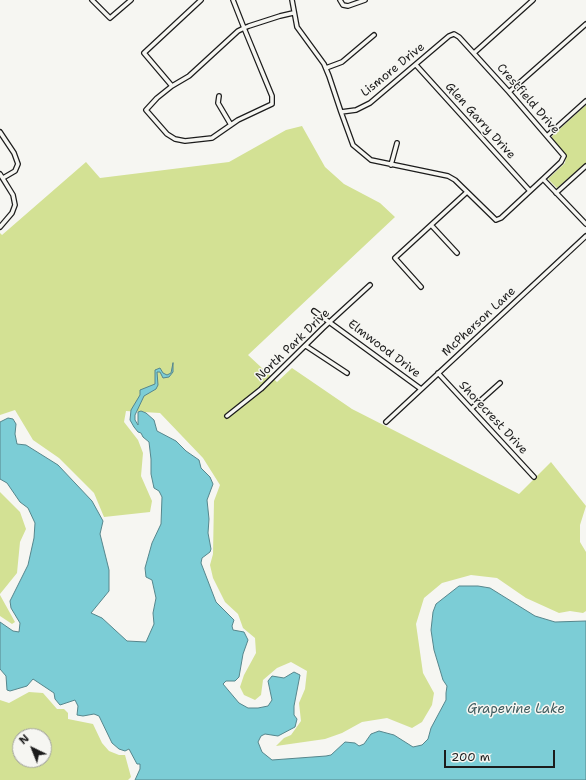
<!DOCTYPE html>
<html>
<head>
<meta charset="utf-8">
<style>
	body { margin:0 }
	#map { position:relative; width:586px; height:780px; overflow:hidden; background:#f6f6f2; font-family:"Shantell Sans",sans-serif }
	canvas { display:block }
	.north { position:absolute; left:12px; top:728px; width:40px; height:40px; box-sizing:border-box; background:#f6f6f2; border:1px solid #9f9f9c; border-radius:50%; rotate:317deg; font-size:11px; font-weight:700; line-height:16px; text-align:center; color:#1c1c1c }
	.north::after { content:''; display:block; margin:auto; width:14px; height:18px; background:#1c1c1c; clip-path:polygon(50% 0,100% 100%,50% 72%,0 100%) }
	.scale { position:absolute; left:444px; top:750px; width:111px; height:18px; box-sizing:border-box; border:2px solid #1c1c1c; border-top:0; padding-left:5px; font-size:12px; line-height:14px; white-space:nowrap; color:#1c1c1c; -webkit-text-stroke:3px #f6f6f2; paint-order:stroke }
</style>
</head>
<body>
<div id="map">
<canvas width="586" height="780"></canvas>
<div class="north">N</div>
<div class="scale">200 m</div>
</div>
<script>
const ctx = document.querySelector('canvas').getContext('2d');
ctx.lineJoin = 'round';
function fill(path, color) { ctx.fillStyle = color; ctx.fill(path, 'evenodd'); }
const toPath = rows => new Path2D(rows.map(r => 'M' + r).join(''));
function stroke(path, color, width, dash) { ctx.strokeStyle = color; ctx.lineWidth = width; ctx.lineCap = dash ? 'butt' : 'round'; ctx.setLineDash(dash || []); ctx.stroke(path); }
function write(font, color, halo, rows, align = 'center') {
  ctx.font = font + ' "Shantell Sans",sans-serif'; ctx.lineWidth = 3; ctx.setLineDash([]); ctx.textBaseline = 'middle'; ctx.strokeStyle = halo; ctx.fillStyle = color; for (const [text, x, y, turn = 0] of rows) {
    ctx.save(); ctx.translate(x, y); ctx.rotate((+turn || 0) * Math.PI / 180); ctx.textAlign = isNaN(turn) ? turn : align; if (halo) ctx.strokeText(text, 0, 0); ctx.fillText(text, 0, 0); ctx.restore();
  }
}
fill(toPath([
	[586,105,586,163,557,188,548,179,565,163,566,155,552,139,552,136],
	[302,126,325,167,344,184,380,203,395,217,248,355,277,382,292,368,352,409,519,494,551,462,586,506,580,525,580,542,586,552,586,611,583,613,570,611,559,613,526,598,497,578,471,575,442,583,424,598,416,624,423,673,434,693,432,705,422,722,412,728,387,718,362,722,342,733,325,739,276,746,284,738,291,735,301,721,299,703,305,689,307,671,291,662,277,668,263,680,261,695,255,700,244,695,240,687,244,675,256,653,255,638,243,628,238,614,225,602,213,578,210,565,213,554,214,501,220,485,203,458,160,413,126,411,124,422,138,440,143,453,141,476,152,501,150,512,104,517,94,493,59,458,33,440,15,410,0,415,0,233,2,235,86,162,100,178,229,162,286,130],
	[0,492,20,512,26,529,20,542,17,573,0,594],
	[0,595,15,622,12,624,0,616],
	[29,692,43,693,57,709,64,709,68,713,68,719,93,724,102,743,109,751,119,755,125,755,131,777,128,780,0,780,0,700,9,703],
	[20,736,44,736,44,760,20,760]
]), '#d3e194');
const water = toPath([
	[173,363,173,372,169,377,163,378,160,372,157,372,158,385,156,389,144,396,135,415,135,420,138,425,138,412,141,411,146,413,154,420,157,431,176,441,186,451,199,460,201,468,210,477,213,484,207,500,209,519,208,533,211,549,210,552,202,558,201,563,216,602,234,620,232,626,233,630,244,632,248,640,243,654,239,677,235,681,226,681,223,684,239,703,248,708,258,708,268,706,272,700,268,681,272,676,284,678,294,672,300,675,294,706,294,715,297,719,295,727,278,736,265,734,261,736,258,742,262,752,272,760,326,756,331,755,345,742,355,743,359,746,364,744,371,734,379,731,394,735,413,747,422,745,428,739,431,728,446,700,446,693,447,686,443,680,434,650,431,630,433,612,436,604,459,586,478,586,490,588,535,616,555,622,586,621,586,780,135,780,140,769,140,764,137,764,129,749,125,751,119,749,112,743,99,716,94,714,83,716,77,715,78,706,75,700,60,705,55,699,54,693,33,679,27,686,10,691,7,690,6,676,0,669,0,622,13,631,19,632,20,623,11,608,10,601,28,565,34,538,35,523,28,508,20,502,7,483,0,479,0,422,8,418,13,419,16,424,15,434,17,444,26,445,58,465,92,501,103,521,100,534,109,570,109,591,91,613,102,618,127,641,146,642,154,624,153,613,156,598,152,580,146,577,145,568,152,543,161,524,162,497,159,491,154,488,151,474,151,459,149,442,143,437,141,433,138,432,134,427,130,420,131,410,140,395,140,390,155,384,155,370,160,368,163,373,167,375,171,373,173,363]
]);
fill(water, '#7ccdd6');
stroke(water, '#56868c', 1);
const minor = toPath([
	[92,0,110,18,131,0],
	[233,0,244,28,272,96,272,104,238,120,212,138,185,141,175,139,167,134,146,110,157,98,172,86,189,76,238,31,244,28,249,26,280,16,293,13],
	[292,0,297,27,324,64,329,76,341,112,353,145,371,160,448,176,455,180,496,220,501,218,543,179,561,162,564,156,509,92,459,37,454,34,449,36,370,103,356,110,341,112],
	[340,0,343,5,348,6,365,0],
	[474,53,533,0],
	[416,65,530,191],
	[326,68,342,62,374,35],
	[172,86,144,53,201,0],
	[509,92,586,24],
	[219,96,218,103,231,125],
	[0,132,14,153,18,164,15,171,3,178],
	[547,136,586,101],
	[391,165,397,143],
	[0,174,13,195,15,205,12,213,0,227],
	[543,179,586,224],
	[556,193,586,166],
	[432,226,457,253],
	[421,287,395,258,467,192],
	[314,311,421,389],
	[306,346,347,373],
	[438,373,534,477],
	[471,409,500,383],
	[227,416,261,389,323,328,370,285],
	[386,422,586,236]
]);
stroke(minor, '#1c1c1c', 6);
stroke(minor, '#f6f6f2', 3.5);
write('12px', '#1c1c1c', '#f6f6f2', [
	["Lismore Drive",393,70,-39],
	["Crestfield Drive",528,99,49],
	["Glen Garry Drive",480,121,48],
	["McPherson Lane",479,322,-43],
	["North Park Drive",293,345,-44],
	["Elmwood Drive",384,349,37],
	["Shorecrest Drive",493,418,47]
]);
write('italic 13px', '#3e5a5d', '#f6f6f2', [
	["Grapevine Lake",516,710]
]);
</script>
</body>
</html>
